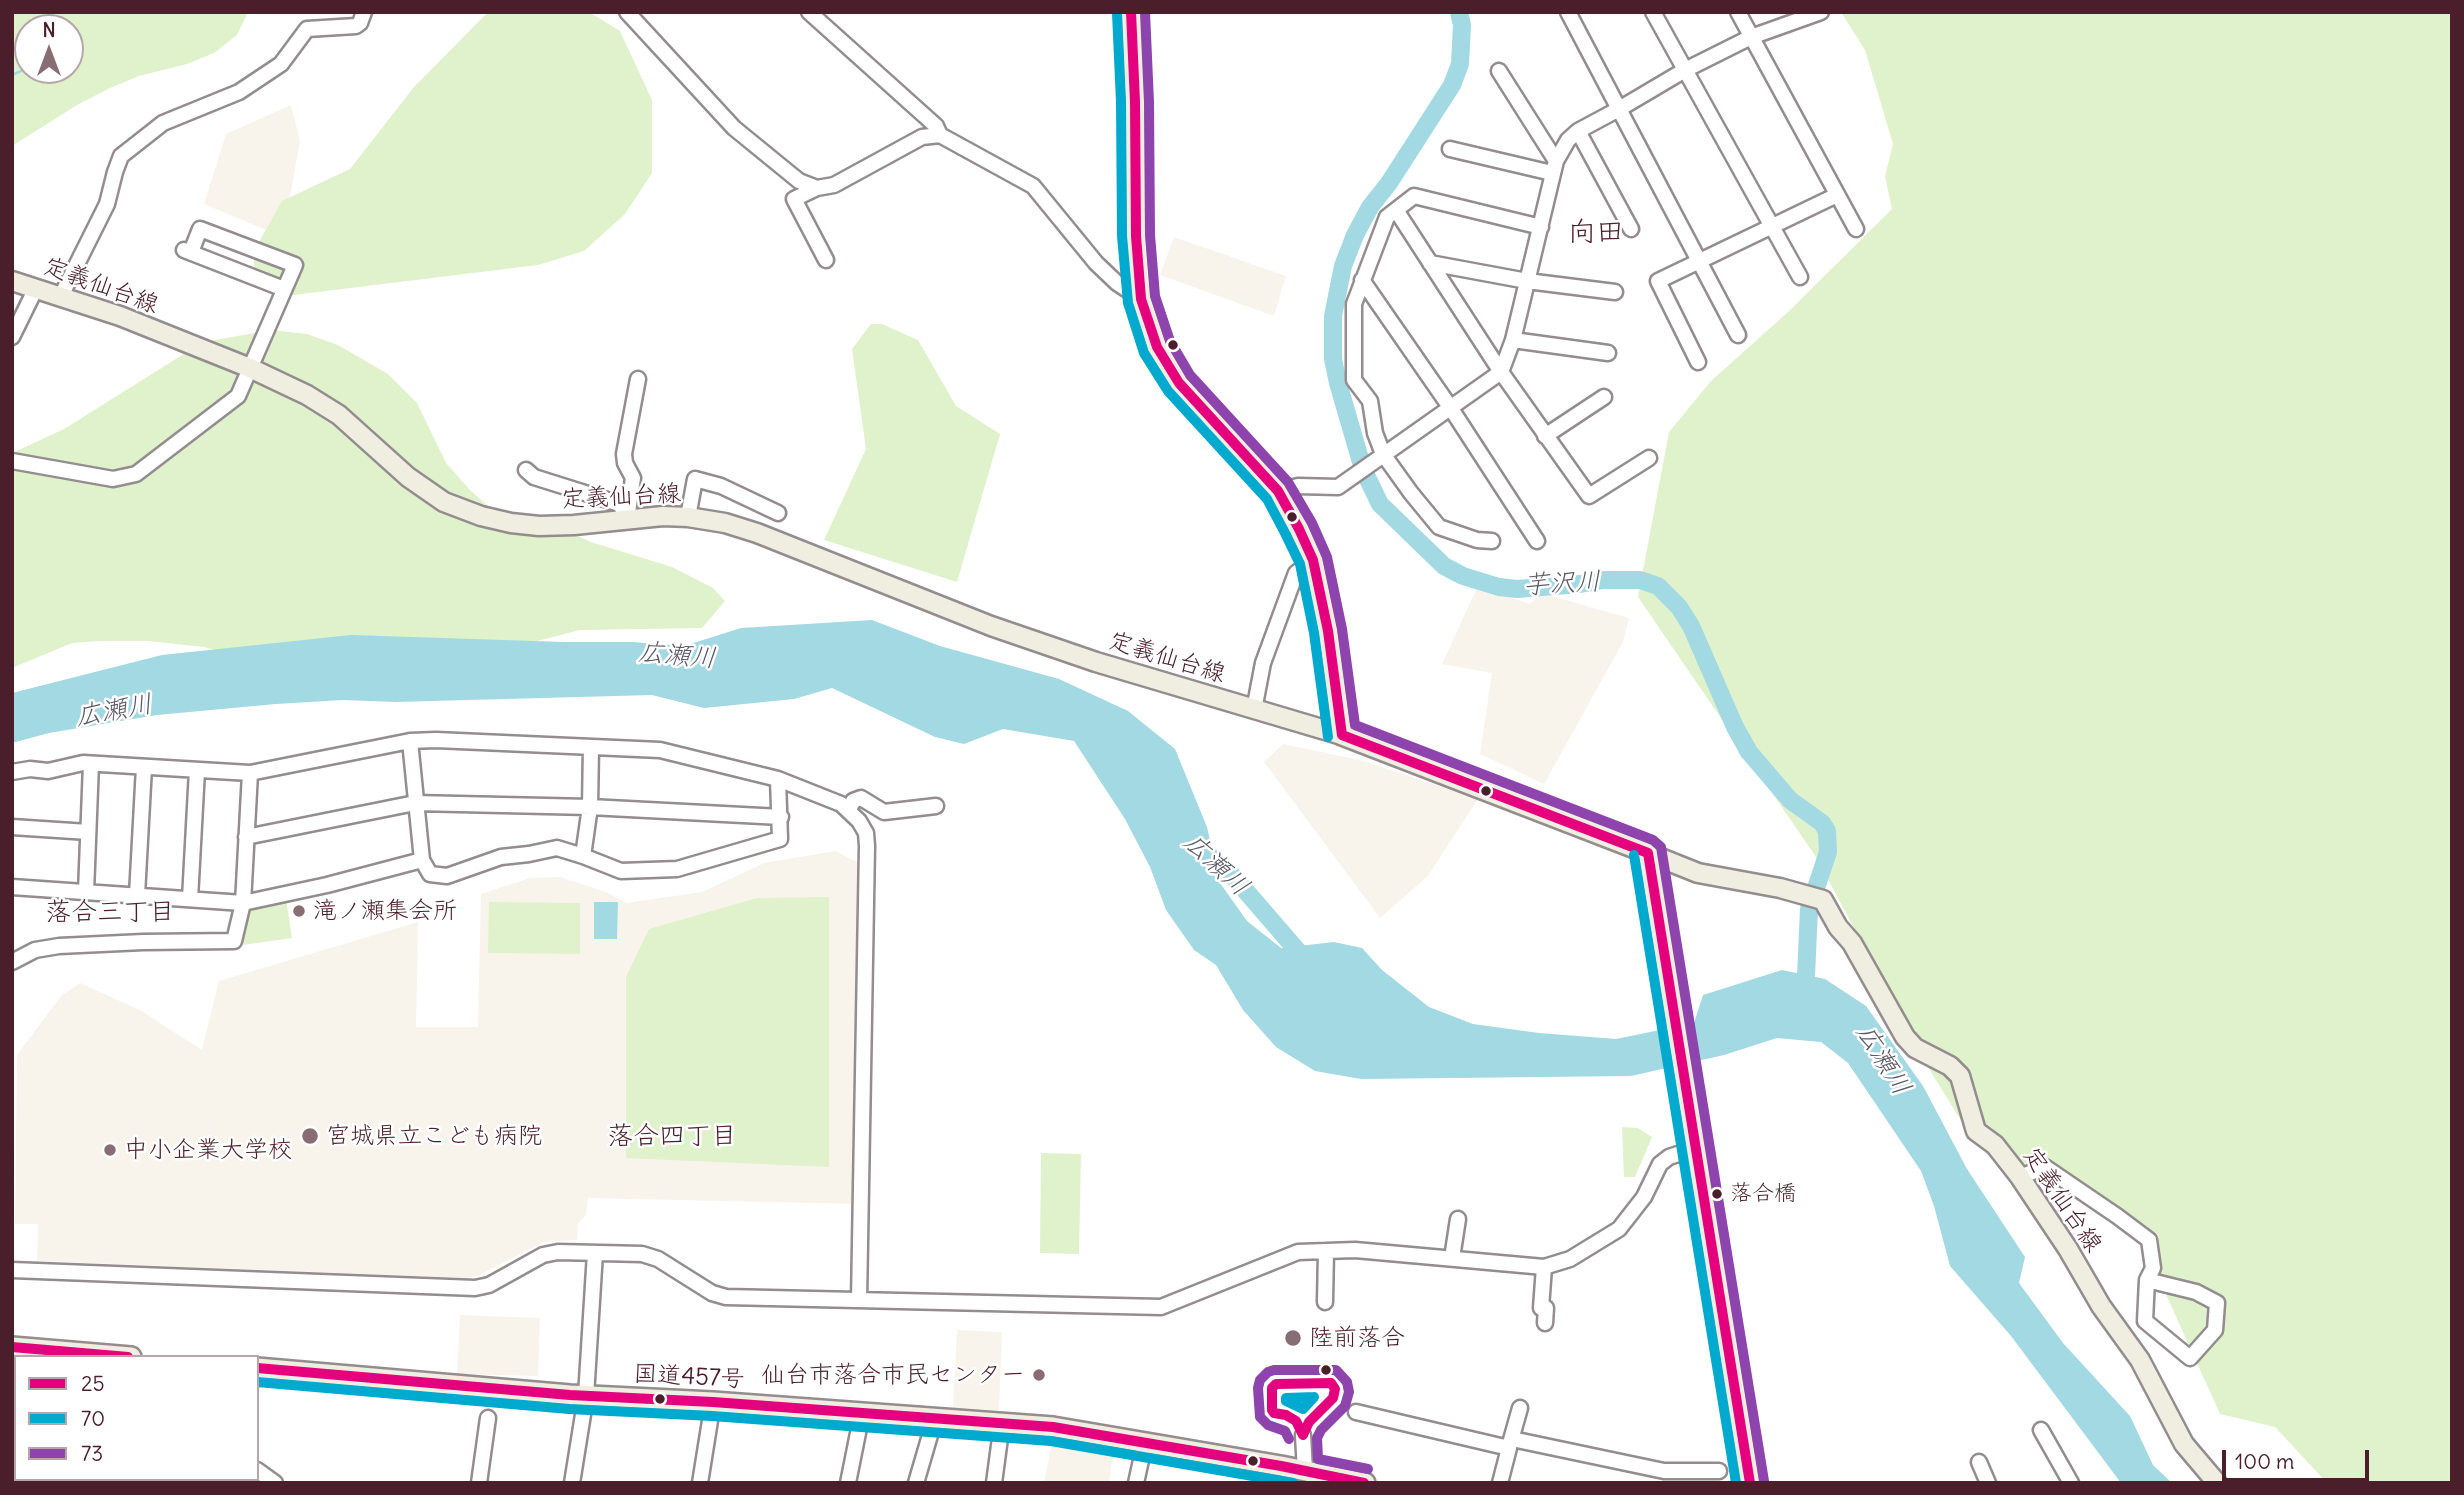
<!DOCTYPE html>
<html>
<head>
<meta charset="utf-8">
<style>
	body { margin:0 }
	#map { position:relative; width:2464px; height:1495px; overflow:hidden; background:#fff; font-family:Delius,sans-serif }
	canvas { display:block }
	.frame { position:absolute; inset:0; border:14px solid #4a1f2b; pointer-events:none }
	.legend { position:absolute; left:14px; top:1355px; width:245px; height:126px; box-sizing:border-box; background:#fff; border:2px solid #b7a5aa; margin:0; padding:9px 12px; list-style:none; font-size:21px; color:#4a1f2b }
	.legend li { display:flex; align-items:center; gap:14px; height:35px }
	.legend b { width:35px; border:2px solid #b7a5aa }
	.north { position:absolute; left:14px; top:14px; width:70px; height:70px; box-sizing:border-box; background:#fff; border:2px solid #b7a5aa; border-radius:50%; rotate:0deg; font-size:19px; font-weight:700; line-height:28px; text-align:center; color:#4a1f2b }
	.north::after { content:''; display:block; margin:auto; width:24px; height:32px; background:#896d75; clip-path:polygon(50% 0,100% 100%,50% 72%,0 100%) }
	.scale { position:absolute; left:2222px; top:1450px; width:147px; height:32px; box-sizing:border-box; border:4px solid #4a1f2b; border-top:0; padding-left:9px; font-size:21px; line-height:24px; white-space:nowrap; color:#4a1f2b; -webkit-text-stroke:5px #fff; paint-order:stroke }
</style>
</head>
<body>
<div id="map">
<canvas width="2464" height="1495"></canvas>
<div class="frame"></div>
<ul class="legend">
<li><b style="height:9px;background:#e5007d"></b>25</li>
<li><b style="height:9px;background:#00a9ce"></b>70</li>
<li><b style="height:9px;background:#8e44ad"></b>73</li>
</ul>
<div class="north">N</div>
<div class="scale">100 m</div>
</div>
<script>
const ctx = document.querySelector('canvas').getContext('2d');
ctx.lineJoin = 'round';
function fill(path, color) { ctx.fillStyle = color; ctx.fill(path, 'evenodd'); }
const toPath = rows => new Path2D(rows.map(r => 'M' + r).join(''));
function stroke(path, color, width, dash) { ctx.strokeStyle = color; ctx.lineWidth = width; ctx.lineCap = dash ? 'butt' : 'round'; ctx.setLineDash(dash || []); ctx.stroke(path); }
function write(font, color, halo, rows, align = 'center') {
  ctx.font = font + ' Delius,"Klee One",sans-serif'; ctx.lineWidth = 5; ctx.setLineDash([]); ctx.textBaseline = 'middle'; ctx.strokeStyle = halo; ctx.fillStyle = color; for (const [text, x, y, turn = 0] of rows) {
    ctx.save(); ctx.translate(x, y); ctx.rotate((+turn || 0) * Math.PI / 180); ctx.textAlign = isNaN(turn) ? turn : align; if (halo) ctx.strokeText(text, 0, 0); ctx.fillText(text, 0, 0); ctx.restore();
  }
}
fill(toPath([
	[291,105,300,141,285,224,295,242,204,204,226,134],
	[1174,237,1286,276,1274,316,1160,275],
	[1478,586,1530,604,1541,593,1629,618,1623,642,1544,784,1480,754,1492,673,1442,664],
	[1283,744,1364,761,1478,799,1428,876,1380,918,1264,762],
	[836,851,860,864,857,1204,588,1198,586,1215,578,1224,577,1240,544,1242,477,1276,467,1278,37,1261,38,1224,15,1224,17,1055,61,996,80,983,140,1010,202,1050,219,981,418,922,416,1027,478,1027,481,894,530,878,560,877,606,892,626,903,702,892,764,863],
	[460,1315,540,1318,538,1376,457,1374],
	[957,1330,1002,1332,999,1410,953,1408],
	[1053,1438,1114,1447,1109,1483,1044,1483]
]), '#f8f4ec');
fill(toPath([
	[12,12,248,12,237,35,214,53,187,64,139,76,110,88,77,105,12,146],
	[70,28,70,70,28,70,28,28],
	[488,12,589,12,620,31,652,100,652,173,625,214,584,251,538,265,277,297,254,283,254,251,282,201,350,169,414,87],
	[1841,12,2452,12,2452,1483,2327,1483,2275,1427,2220,1414,2160,1281,2137,1240,2083,1199,2037,1172,1973,1140,1931,1072,1816,857,1638,597,1669,432,1711,381,1788,312,1892,209,1885,176,1893,144,1865,50],
	[871,324,882,324,918,340,956,406,1000,434,957,582,824,540,866,449,852,349],
	[272,330,307,334,338,345,388,374,417,403,446,463,470,490,489,507,557,526,591,542,672,567,713,588,725,601,702,628,580,630,518,646,246,658,204,647,148,641,99,641,72,643,12,668,12,453,64,429,203,342],
	[829,897,829,1167,626,1158,626,977,649,929,757,898],
	[286,899,292,938,243,945,247,906],
	[489,902,580,903,580,954,488,953],
	[1622,1127,1638,1128,1652,1137,1635,1177,1624,1177],
	[1041,1153,1081,1154,1079,1254,1040,1253]
]), '#dff2cb');
fill(toPath([
	[872,620,940,646,1059,679,1128,711,1175,749,1207,827,1220,883,1247,921,1281,948,1334,942,1362,948,1382,970,1429,1007,1473,1024,1539,1033,1616,1039,1694,1023,1703,995,1782,970,1825,979,1866,1006,1923,1086,1967,1169,2025,1257,2019,1283,2063,1343,2130,1416,2153,1465,2172,1483,2121,1483,2011,1336,1950,1266,1934,1206,1921,1171,1848,1063,1821,1042,1777,1038,1724,1055,1631,1076,1361,1079,1315,1071,1276,1047,1243,1010,1216,965,1194,950,1166,910,1150,867,1125,819,1074,741,1003,729,964,744,935,737,832,688,794,699,704,708,652,695,395,702,343,700,276,704,157,715,49,733,12,743,12,693,162,655,351,635,564,642,633,642,684,646,741,628],
	[594,902,618,902,617,939,594,939]
]), '#a2d9e2');
stroke(toPath([
	[50,28,53,12],
	[12,75,28,68]
]), '#a2d9e2', 2.5);
stroke(toPath([
	[1459,12,1462,25,1460,64,1452,85,1389,183,1370,207,1355,235,1343,266,1333,316,1333,359,1338,383,1363,469,1380,504,1444,566,1463,576,1499,587,1517,589,1580,584,1603,580,1640,580,1658,586,1679,607,1691,626,1735,727,1749,752,1790,800,1822,823,1827,831,1828,852,1809,909,1805,998],
	[1198,846,1232,875,1308,963]
]), '#a2d9e2', 18);
const minor = toPath([
	[627,12,734,128,799,181,817,188,834,185,922,137,940,135,1033,186,1096,263,1117,283,1141,299],
	[809,12,936,126,940,135],
	[1653,12,1800,277],
	[1738,12,1856,229],
	[1499,71,1556,161],
	[1578,131,1631,229],
	[1450,149,1552,173],
	[817,188,794,199,826,260],
	[1396,210,1501,372,1589,496,1649,458],
	[184,250,284,289],
	[1430,263,1527,281,1615,292],
	[1362,280,1450,407,1537,541],
	[61,296,107,204,115,172,121,156,163,123,239,92,281,64,307,29,356,26,360,23,364,12],
	[1738,335,1619,109,1685,70,1751,37,1821,12],
	[12,337,36,288],
	[1513,340,1608,353],
	[1698,362,1658,281,1837,195],
	[1545,436,1604,397],
	[12,461,113,479,136,474,238,396,295,265,200,229,191,252],
	[526,470,534,477,620,504,627,519],
	[1278,491,1298,486,1338,487,1501,372,1513,340,1556,161,1568,140,1578,131,1619,109,1568,12],
	[688,517,695,479,721,486,778,513],
	[627,519,633,478,625,463,624,454,638,379],
	[1492,541,1477,540,1439,527,1411,493,1383,454,1375,433,1370,401,1354,380,1354,304,1387,217,1414,196,1541,227],
	[1254,710,1263,663,1296,573,1313,560],
	[410,741,422,860,430,874,447,876,501,857,529,854,557,848,583,856],
	[591,747,590,807,583,856,621,871,677,869,780,839,778,779],
	[12,772,30,769,48,771,83,763,250,773,410,741,436,740,660,750,778,779,841,804,859,821,866,833,867,846,859,1300],
	[849,810,853,801,861,798,884,812,936,806],
	[12,827,88,832],
	[246,837,415,803,590,807,781,817],
	[12,887,243,903,327,885,422,860],
	[86,892,91,764],
	[137,895,144,767],
	[190,899,197,770],
	[12,962,35,950,59,946,143,942,234,941,243,903,250,773],
	[2020,1177,2045,1167,2117,1216,2149,1240,2153,1268,2147,1280,2145,1321,2190,1358,2215,1330,2217,1303,2196,1292,2147,1280],
	[1452,1258,1458,1219],
	[1544,1267,1541,1308,1546,1308,1545,1323],
	[12,1270,475,1288,489,1285,543,1255,558,1252,642,1254,658,1259,712,1293,726,1297,1161,1307,1298,1252,1355,1250,1544,1267,1570,1259,1619,1229,1644,1197,1660,1164,1669,1157,1678,1154,1697,1158],
	[1325,1302,1326,1251],
	[1356,1412,1509,1448,1500,1483],
	[2041,1430,2071,1483],
	[1303,1435,1305,1471],
	[1512,1439,1664,1471,1719,1471],
	[1509,1447,1520,1408],
	[1979,1462,1988,1483],
	[257,1470,275,1483],
	[245,1479,245,1483],
	[192,1483,192,1479],
	[479,1483,488,1418],
	[572,1483,586,1396,595,1253],
	[700,1483,713,1402],
	[848,1483,862,1413],
	[916,1483,935,1418],
	[994,1483,1002,1423],
	[1136,1483,1145,1442]
]);
const major = toPath([
	[12,281,120,316,250,368,307,395,339,415,408,477,444,502,481,516,511,523,539,526,574,525,663,516,688,517,725,523,757,533,991,626,1096,662,1342,735],
	[1648,853,1698,873,1780,888,1823,900,1838,927,1852,943,1905,1037,1915,1048,1950,1066,1960,1076,1976,1131,1995,1145,2020,1177,2068,1249,2101,1306,2140,1360,2184,1444,2217,1483]
]);
const highway = toPath([
	[1131,12,1135,102,1136,236,1141,299,1157,347,1179,383,1278,491,1299,529,1313,560,1328,631,1342,735,1648,853,1750,1483],
	[12,1347,131,1357],
	[257,1368,570,1395,713,1402,1053,1427,1281,1466,1365,1483]
]);
stroke(minor, '#948c8e', 19);
stroke(major, '#948c8e', 23);
stroke(highway, '#948c8e', 24);
stroke(minor, '#fff', 14);
stroke(major, '#f0ede1', 18);
stroke(highway, '#f0ede1', 19);
stroke(toPath([
	[1131,12,1135,102,1136,236,1141,299,1157,347,1179,383,1278,491,1299,529,1313,560,1328,631,1342,735,1648,853,1750,1483],
	[12,1347,128,1357],
	[257,1368,570,1395,713,1402,1053,1427,1281,1466,1364,1483],
	[1331,1383,1335,1389,1333,1398,1309,1422,1303,1435,1296,1421,1286,1415,1274,1413,1272,1410,1272,1388,1276,1384,1331,1383]
]), '#e5007d', 10);
stroke(toPath([
	[1117,13,1121,102,1122,236,1128,303,1144,353,1168,391,1267,499,1286,535,1300,564,1314,633,1328,737],
	[1634,855,1736,1483],
	[257,1382,569,1409,712,1416,1051,1441,1293,1483],
	[1314,1397,1303,1409,1286,1401,1286,1398,1314,1397]
]), '#00a9ce', 10);
stroke(toPath([
	[1145,12,1149,102,1150,235,1155,296,1170,341,1190,375,1288,482,1312,523,1327,557,1342,629,1355,725,1653,840,1661,847,1764,1481],
	[1289,1439,1285,1431,1268,1425,1260,1417,1258,1388,1260,1380,1268,1372,1274,1370,1336,1370,1347,1382,1349,1392,1345,1406,1321,1430,1317,1438,1318,1459,1368,1469]
]), '#8e44ad', 10);
for (const [x, y, r, color] of [
	[1173,345,6,"#4a1f2b"],
	[1292,517,6,"#4a1f2b"],
	[1486,791,6,"#4a1f2b"],
	[299,911,7,"#896d75"],
	[310,1136,9,"#896d75"],
	[110,1150,7,"#896d75"],
	[1717,1194,6,"#4a1f2b"],
	[1293,1338,9,"#896d75"],
	[1326,1370,6,"#4a1f2b"],
	[1039,1375,7,"#896d75"],
	[660,1399,6,"#4a1f2b"],
	[1253,1461,6,"#4a1f2b"]
]) { const dot = new Path2D(); dot.arc(x, y, r, 0, 2 * Math.PI); ctx.fillStyle = color; ctx.fill(dot); stroke(dot, '#fff', 2.5); }
write('22px', '#4a1f2b', '#fff', [
	["落合橋",1730,1194]
], 'left');
write('24px', '#4a1f2b', '#fff', [
	["定義仙台線",101,286,20],
	["定義仙台線",621,497,-3],
	["定義仙台線",1167,658,17],
	["定義仙台線",2062,1200,56],
	["国道457号",689,1377,3]
]);
write('24px', '#4a1f2b', '#fff', [
	["滝ノ瀬集会所",313,911],
	["宮城県立こども病院",326,1136],
	["中小企業大学校",124,1150],
	["陸前落合",1309,1338],
	["仙台市落合市民センター",1025,1375,"right"]
], 'left');
write('italic 26px', '#5b5a66', '#fff', [
	["芋沢川",1562,584,-3],
	["広瀬川",677,656,5],
	["広瀬川",114,711,-10],
	["広瀬川",1216,865,43],
	["広瀬川",1883,1060,58]
]);
write('26px', '#4a1f2b', '#fff', [
	["落合三丁目",110,913],
	["落合四丁目",672,1137]
]);
write('28px', '#4a1f2b', '#fff', [
	["向田",1596,233]
]);
</script>
</body>
</html>
